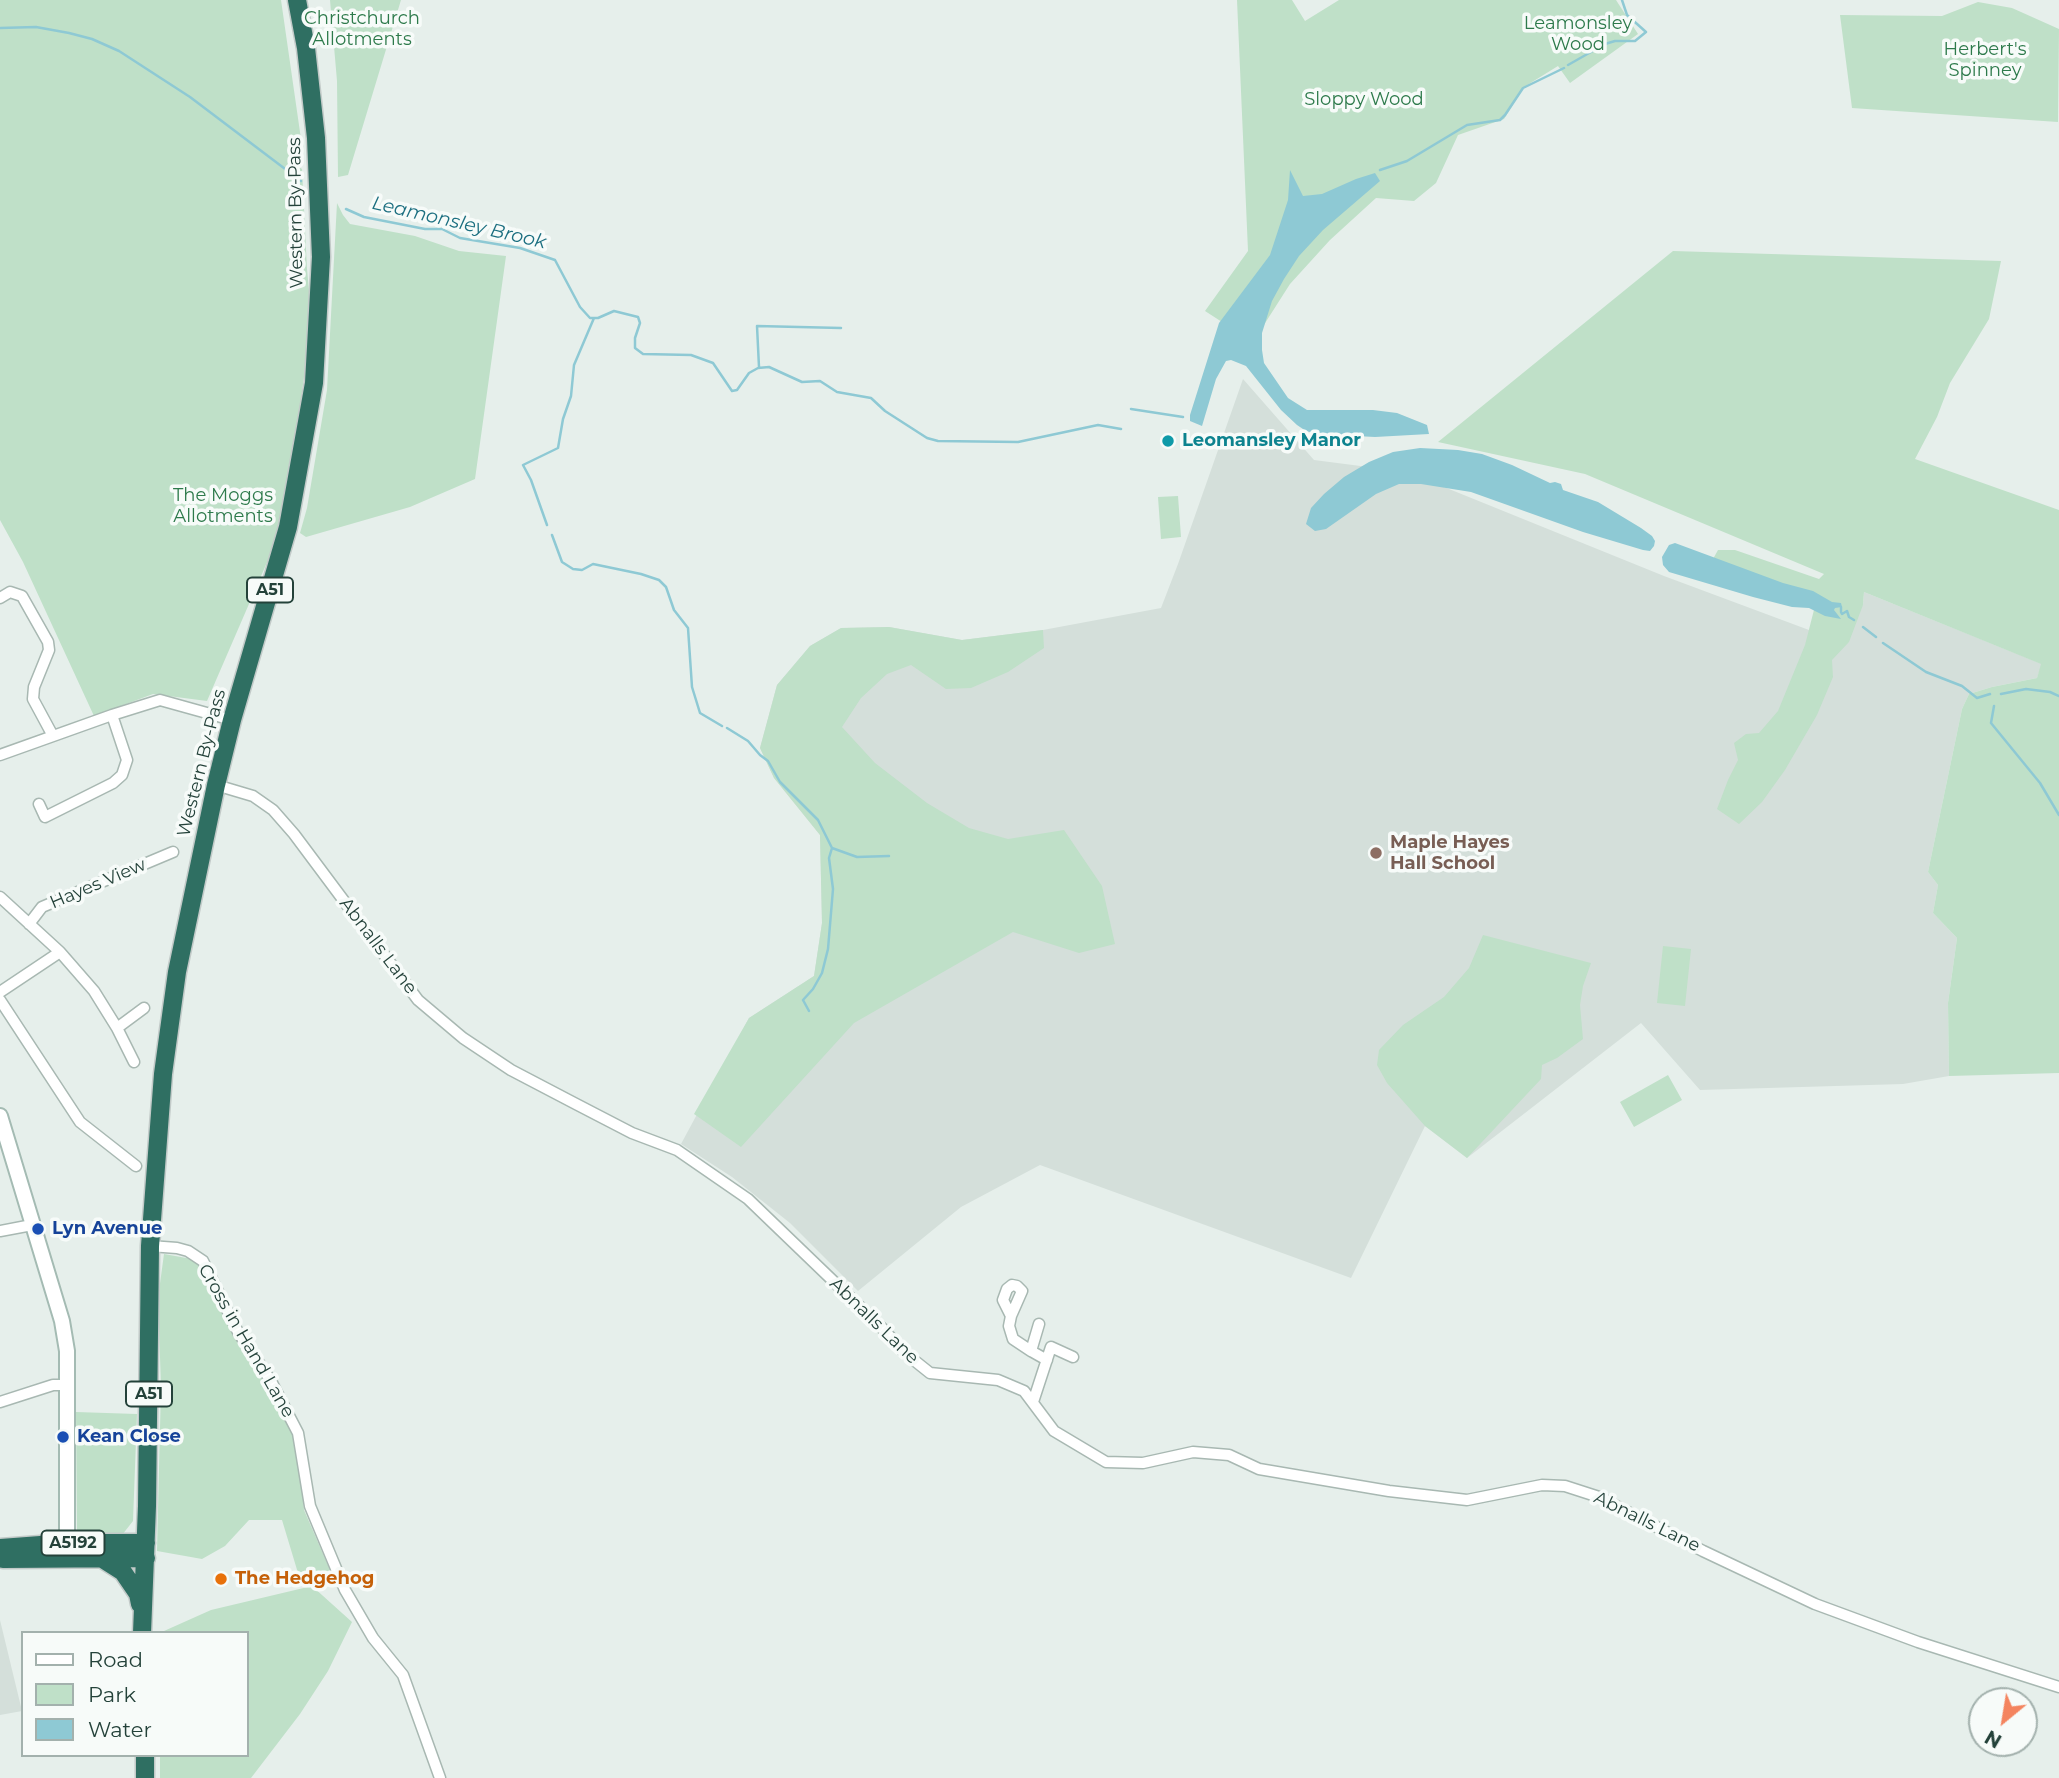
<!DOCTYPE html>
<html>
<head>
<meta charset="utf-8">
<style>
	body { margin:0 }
	#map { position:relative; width:2059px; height:1778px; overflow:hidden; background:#e6efeb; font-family:Montserrat,sans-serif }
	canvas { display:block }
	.legend { position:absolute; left:21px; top:1631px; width:228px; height:126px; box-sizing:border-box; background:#f7fbf9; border:2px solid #a3b1ad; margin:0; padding:9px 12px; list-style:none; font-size:21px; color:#24423a }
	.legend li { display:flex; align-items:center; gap:14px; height:35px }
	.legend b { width:35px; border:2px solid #a3b1ad }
	.north { position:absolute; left:1968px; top:1687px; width:70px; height:70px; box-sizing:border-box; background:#f7fbf9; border:2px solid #a3b1ad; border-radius:50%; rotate:210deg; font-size:19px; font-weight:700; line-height:28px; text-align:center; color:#24423a }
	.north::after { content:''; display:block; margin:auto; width:24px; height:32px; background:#f4845f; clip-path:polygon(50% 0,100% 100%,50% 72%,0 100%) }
</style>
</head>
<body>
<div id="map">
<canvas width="2059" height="1778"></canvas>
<ul class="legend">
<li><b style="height:9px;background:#fff"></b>Road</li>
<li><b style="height:19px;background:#bfe0c8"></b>Park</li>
<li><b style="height:19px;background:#8ec9d4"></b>Water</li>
</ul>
<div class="north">N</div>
</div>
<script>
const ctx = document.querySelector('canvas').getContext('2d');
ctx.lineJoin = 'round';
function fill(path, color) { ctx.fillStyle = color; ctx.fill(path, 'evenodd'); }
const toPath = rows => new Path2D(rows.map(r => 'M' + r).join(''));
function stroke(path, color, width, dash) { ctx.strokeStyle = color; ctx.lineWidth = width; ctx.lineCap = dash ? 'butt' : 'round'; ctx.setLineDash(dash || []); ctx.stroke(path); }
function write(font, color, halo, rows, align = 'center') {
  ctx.font = font + ' Montserrat,sans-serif'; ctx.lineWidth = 7; ctx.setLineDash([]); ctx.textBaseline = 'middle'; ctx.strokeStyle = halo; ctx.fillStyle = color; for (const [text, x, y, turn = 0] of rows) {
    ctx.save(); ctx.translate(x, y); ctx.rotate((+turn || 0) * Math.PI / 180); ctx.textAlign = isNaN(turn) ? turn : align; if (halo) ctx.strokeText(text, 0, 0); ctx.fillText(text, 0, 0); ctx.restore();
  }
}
fill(toPath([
	[1243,379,1314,460,1407,472,1664,576,1809,630,1863,605,1864,592,2042,664,2037,678,1992,687,1969,694,1962,709,1928,872,1938,885,1933,913,1957,938,1948,1003,1949,1076,1903,1084,1700,1090,1641,1023,1467,1158,1425,1126,1351,1278,1040,1165,961,1207,858,1291,790,1223,732,1177,681,1144,749,1018,814,976,822,923,820,835,774,778,760,748,777,685,810,646,841,628,889,627,962,640,1043,630,1161,608,1178,564],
	[0,1620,22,1711,0,1715]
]), '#d4dfda');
fill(toPath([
	[0,0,281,0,302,146,299,160,290,161,302,169,307,269,310,301,304,377,289,489,268,560,207,701,153,694,94,716,23,562,0,520],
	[330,0,401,0,348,175,338,177,337,81],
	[1237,0,1292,0,1305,21,1339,0,1616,0,1638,34,1570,83,1558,66,1524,87,1504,119,1458,135,1436,183,1414,201,1376,198,1330,240,1290,284,1253,342,1205,311,1248,251],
	[1978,2,2012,8,2059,29,2058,122,1852,108,1840,15,1942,16],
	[337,203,343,215,350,224,415,236,459,251,506,256,475,479,410,507,306,537,300,533,307,508,327,390],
	[1673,251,2001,261,1989,319,1950,383,1937,417,1915,459,2059,510,2059,1073,1949,1076,1948,1003,1957,938,1933,913,1938,885,1928,872,1962,709,1969,694,1992,687,2037,678,2041,664,1864,592,1863,605,1849,642,1832,660,1833,677,1817,715,1785,770,1762,802,1739,824,1717,809,1728,780,1738,760,1734,743,1746,734,1759,733,1778,711,1805,645,1815,606,1713,559,1718,550,1735,550,1819,579,1824,574,1585,474,1438,442],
	[1178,496,1181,537,1161,539,1158,497],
	[889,627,962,640,1043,630,1044,648,1008,672,971,688,946,689,911,665,887,674,861,698,842,727,875,763,927,803,969,828,1008,839,1064,830,1102,886,1115,944,1079,953,1013,932,854,1023,741,1147,694,1114,749,1018,814,976,822,923,820,835,774,778,760,748,777,685,810,646,841,628],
	[1483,935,1591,963,1583,986,1580,1005,1583,1039,1557,1058,1542,1065,1541,1079,1467,1158,1425,1126,1387,1083,1377,1065,1379,1050,1403,1025,1444,997,1469,968],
	[1663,946,1691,949,1685,1006,1657,1003],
	[1668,1075,1682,1100,1634,1127,1620,1102],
	[164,1254,203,1261,298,1433,304,1510,330,1570,301,1583,282,1520,249,1520,225,1546,202,1559,157,1551,161,1387,158,1298],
	[76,1412,137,1414,133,1521,122,1535,87,1538,77,1532],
	[312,1586,352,1622,328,1671,300,1714,251,1778,160,1778,160,1755,247,1755,247,1633,164,1631,211,1610]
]), '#bfe0c8');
fill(toPath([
	[1290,170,1303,196,1322,194,1356,179,1375,173,1380,181,1323,230,1299,256,1284,279,1272,301,1262,333,1262,350,1264,363,1288,398,1307,410,1373,410,1397,413,1427,425,1429,434,1375,437,1317,434,1306,431,1297,425,1281,410,1246,366,1231,360,1226,361,1216,379,1202,426,1190,421,1190,415,1219,323,1270,255,1288,200],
	[1420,448,1458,450,1482,454,1512,465,1550,483,1555,482,1561,484,1563,490,1598,502,1641,528,1652,536,1655,541,1654,546,1650,551,1643,550,1583,532,1471,492,1421,484,1399,484,1376,494,1326,529,1315,531,1306,524,1311,508,1324,494,1344,477,1369,462,1393,452],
	[1675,543,1783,583,1813,591,1832,602,1841,603,1842,607,1835,608,1834,610,1841,619,1825,616,1809,608,1792,607,1753,597,1669,572,1663,565,1662,557,1669,545]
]), '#8ec9d4');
stroke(toPath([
	[0,28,36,27,69,33,92,39,119,51,190,97,301,181],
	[1568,65,1605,44,1615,41,1635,41,1646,32,1627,15,1622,0],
	[1380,170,1407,161,1467,125,1500,120,1505,115,1523,88,1564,68],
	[346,209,364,217,425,229,442,229,460,238,520,248,555,260,580,307,590,318,598,318,614,311,638,317,640,323,635,338,635,348,643,354,691,355,713,363,732,391,737,390,749,373,758,368,769,367,802,382,820,381,837,392,871,398,885,411,927,438,938,441,1018,442,1098,425,1121,429],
	[759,367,757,326,841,328],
	[1131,409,1183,417],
	[547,525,531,480,523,465,558,448,563,419,571,396,574,365,594,318],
	[552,535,562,562,573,569,582,570,593,564,641,574,659,580,666,587,674,610,688,628,692,687,700,713,722,726],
	[1841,607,1841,612,1842,614,1847,611,1849,617,1854,620],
	[1863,627,1876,637],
	[1883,643,1926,672,1962,686,1977,698,1990,694],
	[2001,694,2026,689,2050,692,2059,696],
	[1994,706,1991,723,2040,783,2059,815],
	[727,728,748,741,760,755,768,761,780,782,818,820,832,848,829,858,833,889,828,949,822,973,813,989,803,1000,809,1011],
	[832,848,857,857,889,856]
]), '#8ec9d4', 2.5);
const street = toPath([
	[0,598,10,592,22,596,48,642,49,650,34,687,33,699,53,736],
	[0,755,112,715,160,700,232,720],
	[216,785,253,796,273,810,294,834,418,1000,463,1038,511,1070,576,1104,632,1133,677,1150,748,1199,881,1327,905,1353,930,1373,998,1380,1024,1391,1054,1431,1106,1462,1143,1463,1193,1452,1229,1455,1259,1469,1389,1491,1467,1500,1542,1485,1565,1486,1599,1497,1703,1551,1815,1604,1918,1642,2059,1687],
	[39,804,45,817,113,783,122,775,127,760,112,715],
	[0,897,60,952,94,991,117,1028,134,1062],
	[29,924,42,907,173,852],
	[0,992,60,952],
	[0,1000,80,1122,136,1166],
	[117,1028,144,1008],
	[0,1231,32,1225],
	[150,1246,177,1248,188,1251,203,1261,238,1332,271,1381,298,1433,310,1506,345,1590,373,1638,403,1675,440,1778],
	[1011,1316,1003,1300,1007,1289,1012,1285,1017,1286,1022,1291,1011,1316,1009,1326,1013,1339,1031,1351],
	[1039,1324,1031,1351,1047,1360],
	[0,1402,53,1385,69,1385],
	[1033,1402,1051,1347,1073,1357]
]);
const secondary = toPath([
	[0,1116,62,1321,67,1351,67,1552]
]);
const highway = toPath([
	[0,1548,67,1543,146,1543],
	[101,1558,123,1572,138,1594,140,1604],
	[3,1559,146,1558],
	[142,1633,147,1506,150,1246,163,1074,177,972,216,785,232,720,288,527,314,383,321,257,316,138,306,48,297,0],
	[145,1755,145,1778]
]);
stroke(street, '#a8b8b2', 13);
stroke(secondary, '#a4bbb3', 18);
stroke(highway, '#c2cac8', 21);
stroke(street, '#fff', 10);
stroke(secondary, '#fff', 14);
stroke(highway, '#2f6f62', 18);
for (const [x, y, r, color] of [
	[1168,441,7,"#0f9aa8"],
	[1376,853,7,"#8d6e63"],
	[38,1229,7,"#1a4fb4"],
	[63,1437,7,"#1a4fb4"],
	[221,1579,7,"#e8710a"]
]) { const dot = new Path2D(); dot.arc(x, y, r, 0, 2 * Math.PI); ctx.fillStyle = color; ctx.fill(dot); stroke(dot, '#f7fbf9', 2.5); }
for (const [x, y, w] of [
	[270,590,46],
	[149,1394,46],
	[73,1543,63]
]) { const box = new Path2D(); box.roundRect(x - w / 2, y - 12.5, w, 25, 5); ctx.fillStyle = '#f7fbf9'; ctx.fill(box); stroke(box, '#24423a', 2); }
write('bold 16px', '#24423a', null, [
	["A51",270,590],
	["A51",149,1394],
	["A5192",73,1543]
]);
write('18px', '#2d7a4b', '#f7fbf9', [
	["Christchurch",362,19],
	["Allotments",362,40],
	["Leamonsley",1578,24],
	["Wood",1578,45],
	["Herbert's",1985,50],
	["Spinney",1985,71],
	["Sloppy Wood",1364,100],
	["The Moggs",223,496],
	["Allotments",223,517]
]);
write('18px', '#24423a', '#f7fbf9', [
	["Western By-Pass",296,213,-91],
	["Western By-Pass",202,763,-76],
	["Hayes View",98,884,-23],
	["Abnalls Lane",378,946,53],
	["Abnalls Lane",874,1321,44],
	["Cross in Hand Lane",246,1341,60],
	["Abnalls Lane",1647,1522,26]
]);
write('bold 18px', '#0d838f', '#f7fbf9', [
	["Leomansley Manor",1182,441]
], 'left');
write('bold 18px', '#785e54', '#f7fbf9', [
	["Maple Hayes",1390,843],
	["Hall School",1390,864]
], 'left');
write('bold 18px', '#164399', '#f7fbf9', [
	["Lyn Avenue",52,1229],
	["Kean Close",77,1437]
], 'left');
write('bold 18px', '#c56008', '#f7fbf9', [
	["The Hedgehog",235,1579]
], 'left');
write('italic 19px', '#1c6f80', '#f7fbf9', [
	["Leamonsley Brook",459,223,13]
]);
</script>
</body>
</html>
